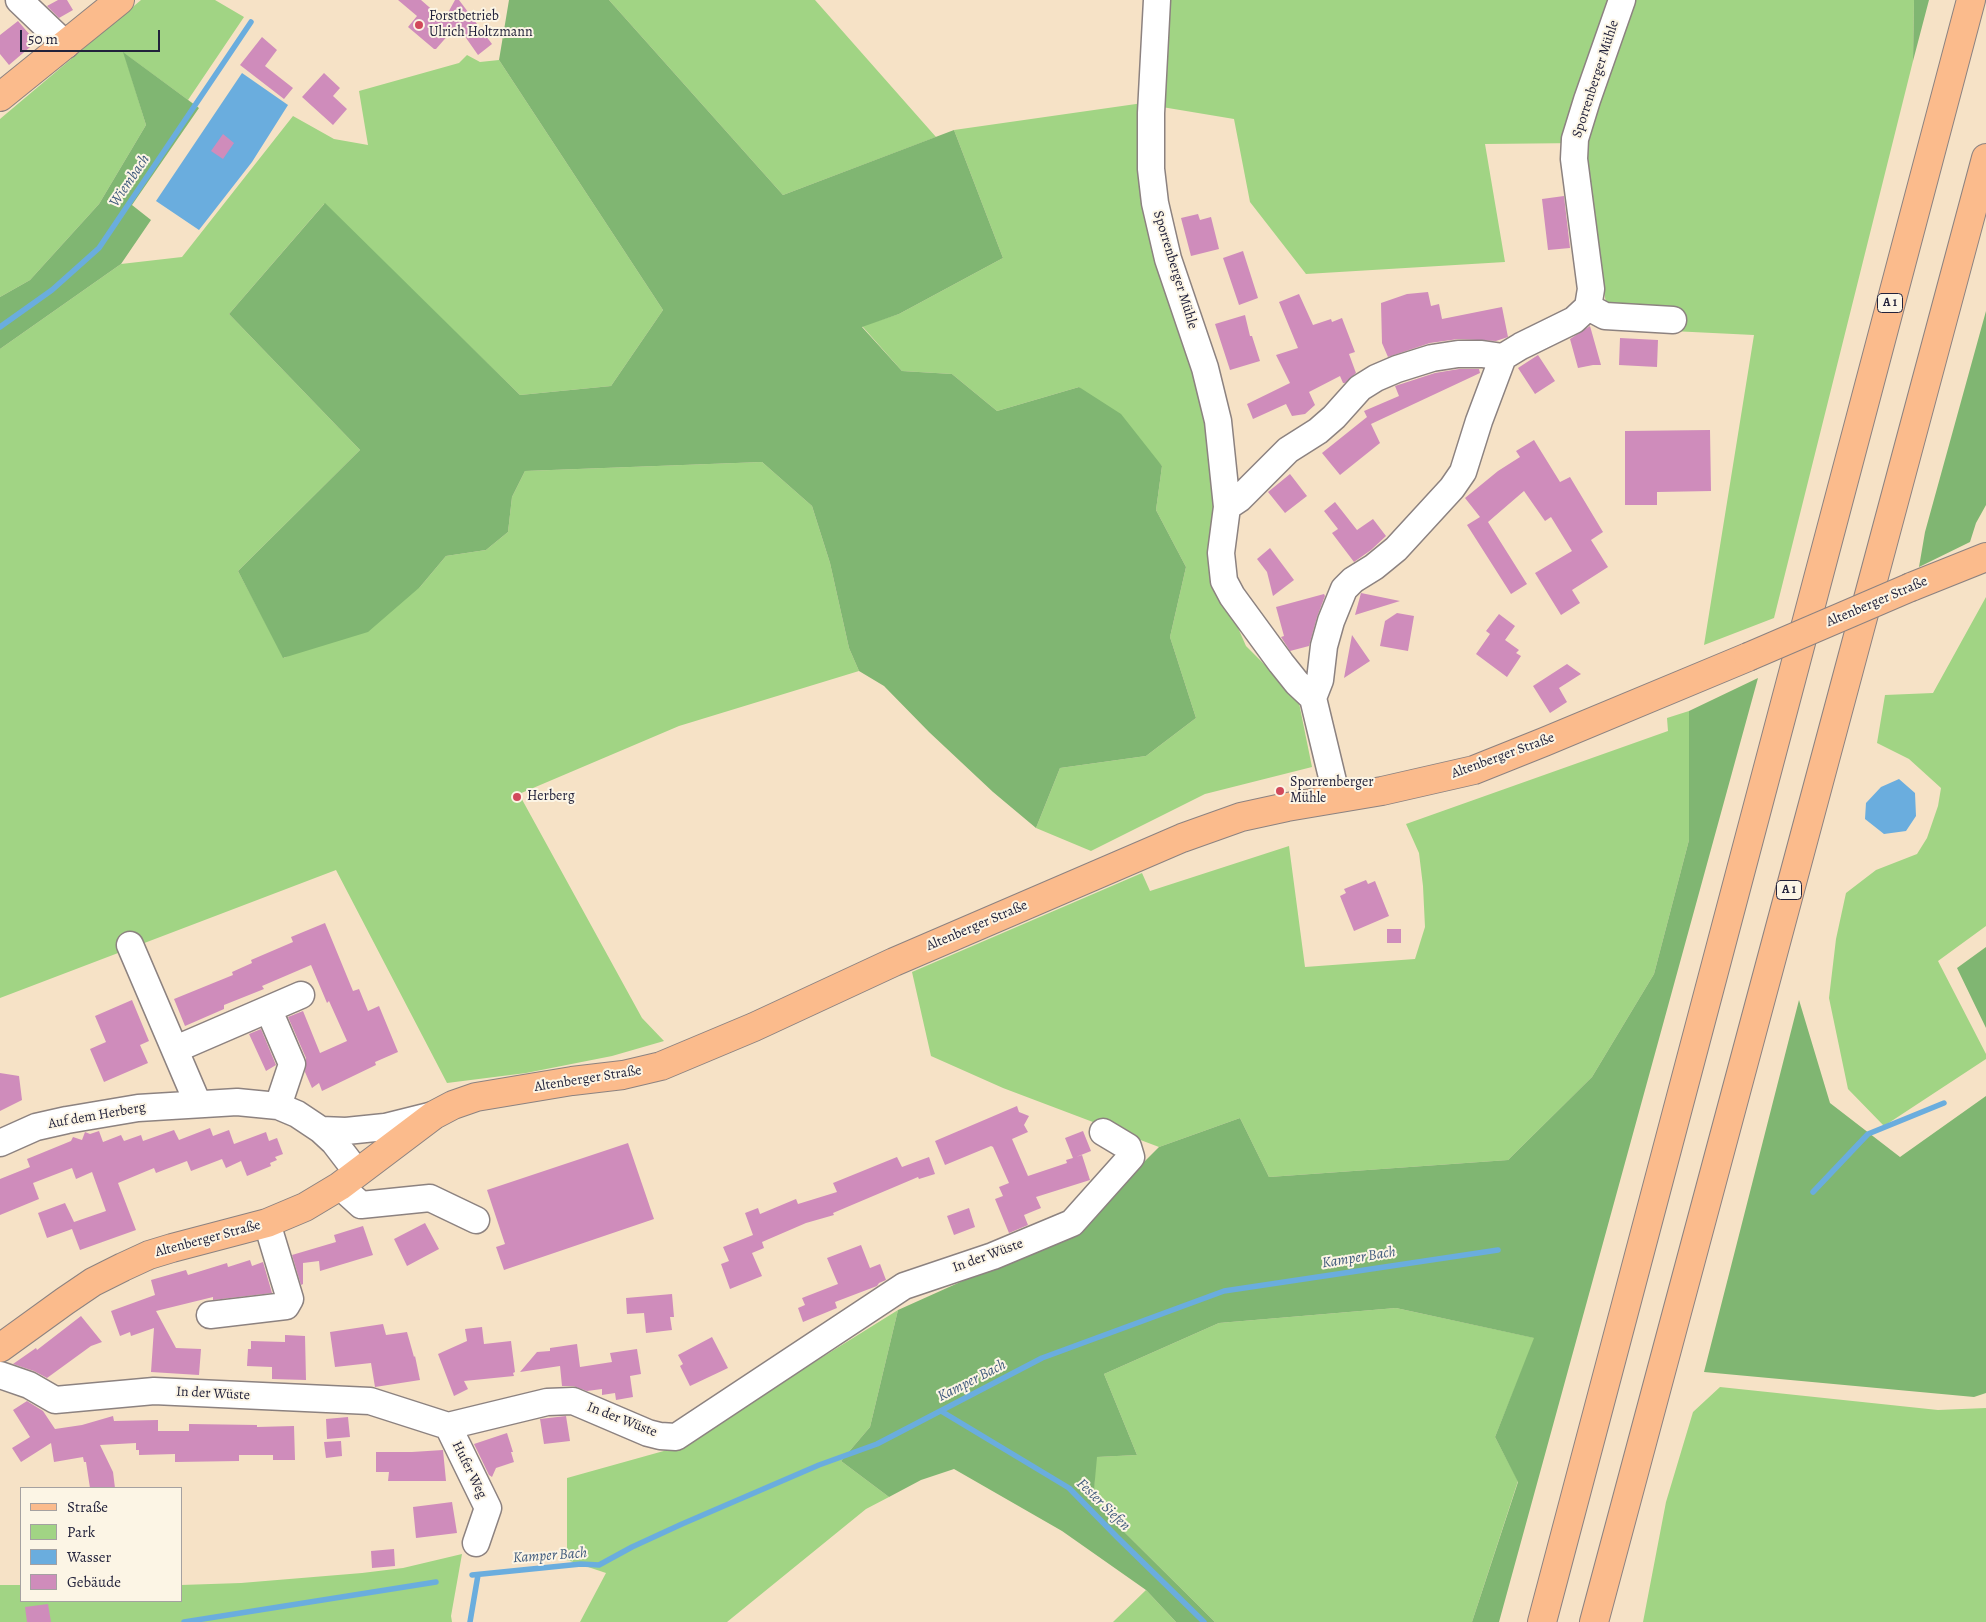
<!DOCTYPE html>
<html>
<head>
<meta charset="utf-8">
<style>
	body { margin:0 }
	#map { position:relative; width:1986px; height:1622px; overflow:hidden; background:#f6e2c6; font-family:Alegreya,serif }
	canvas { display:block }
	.legend { position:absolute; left:20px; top:1487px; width:162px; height:115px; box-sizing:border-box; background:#fcf5e5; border:1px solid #a5a1a1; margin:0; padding:6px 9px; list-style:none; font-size:15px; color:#22223b }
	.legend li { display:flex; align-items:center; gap:10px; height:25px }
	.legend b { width:25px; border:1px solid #a5a1a1 }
	.scale { position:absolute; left:20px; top:30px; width:140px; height:22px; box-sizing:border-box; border:2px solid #22223b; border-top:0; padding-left:6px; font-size:15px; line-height:18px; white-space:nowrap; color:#22223b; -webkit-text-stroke:4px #fcf5e5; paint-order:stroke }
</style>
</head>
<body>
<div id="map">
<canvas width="1986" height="1622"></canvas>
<ul class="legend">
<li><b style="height:6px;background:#fbbb8c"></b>Straße</li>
<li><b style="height:14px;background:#a1d484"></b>Park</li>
<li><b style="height:14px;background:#6aadde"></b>Wasser</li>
<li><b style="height:14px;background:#cf8cbb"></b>Gebäude</li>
</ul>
<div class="scale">50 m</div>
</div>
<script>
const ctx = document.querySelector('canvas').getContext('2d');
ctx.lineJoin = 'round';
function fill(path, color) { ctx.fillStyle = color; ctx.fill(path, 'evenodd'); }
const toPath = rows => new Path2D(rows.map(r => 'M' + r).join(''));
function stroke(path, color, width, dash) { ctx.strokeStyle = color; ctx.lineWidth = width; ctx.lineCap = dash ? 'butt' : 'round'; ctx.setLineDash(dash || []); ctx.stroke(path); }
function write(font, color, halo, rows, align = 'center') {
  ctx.font = font + ' Alegreya,serif'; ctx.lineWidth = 4; ctx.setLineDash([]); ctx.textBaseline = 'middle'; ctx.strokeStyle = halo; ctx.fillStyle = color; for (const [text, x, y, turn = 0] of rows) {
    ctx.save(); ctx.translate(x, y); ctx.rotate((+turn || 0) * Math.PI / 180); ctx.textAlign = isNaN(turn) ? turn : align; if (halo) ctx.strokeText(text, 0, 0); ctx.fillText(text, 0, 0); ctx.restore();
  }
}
fill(toPath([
	[141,0,215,0,244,17,188,100,124,53,146,125,99,204,30,280,0,297,0,119],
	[609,0,815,0,936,137,783,195],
	[1163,0,1914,0,1913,61,1774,618,1704,645,1754,335,1610,328,1580,143,1485,144,1505,262,1306,274,1250,202,1234,119,1156,106],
	[467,55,480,62,499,60,663,310,611,386,520,395,324,204,229,314,360,450,238,571,284,658,420,587,446,556,486,550,508,532,512,497,525,471,762,462,812,506,830,563,849,648,859,671,679,726,519,794,642,1018,664,1041,612,1056,526,1073,447,1083,336,870,0,998,0,349,121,264,182,257,293,116,334,139,368,145,359,91,459,63],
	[1143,103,1196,364,1216,489,1220,587,1246,646,1298,698,1312,767,1205,794,1091,851,1036,828,1060,768,1146,756,1196,718,1170,637,1186,567,1156,510,1162,466,1079,387,997,411,952,374,902,371,862,326,899,314,1003,258,954,130],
	[1986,597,1986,926,1938,961,1986,1054,1986,1059,1884,1126,1848,1089,1829,998,1836,939,1846,893,1876,870,1917,854,1927,838,1938,806,1941,788,1909,759,1877,743,1885,695,1933,693],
	[1689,711,1689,840,1654,974,1592,1077,1508,1160,1269,1177,1240,1118,1159,1147,1003,1088,931,1056,912,972,1142,873,1150,891,1289,846,1305,967,1415,959,1425,927,1423,886,1419,853,1406,824,1668,731,1667,718],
	[1396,1308,1535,1338,1495,1437,1518,1481,1472,1622,1215,1622,1093,1501,1096,1457,1137,1455,1104,1374,1219,1323],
	[898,1310,870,1427,841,1461,889,1497,866,1509,727,1622,580,1622,606,1573,567,1560,567,1478,678,1447],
	[1720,1387,1938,1410,1986,1408,1986,1622,1643,1622,1666,1502,1693,1412],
	[462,1554,451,1616,452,1622,0,1622,0,1585,21,1585,21,1601,181,1601,181,1585,241,1583,362,1573,403,1568],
	[1146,1590,1176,1622,1113,1622]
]), '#a1d484');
fill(toPath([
	[509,0,609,0,783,195,954,130,1003,258,899,314,862,327,902,371,952,374,997,411,1079,387,1121,414,1162,466,1156,510,1186,567,1170,637,1196,718,1146,756,1060,768,1036,828,993,792,929,732,884,686,859,671,849,648,830,563,812,506,762,462,525,471,512,497,508,532,486,550,446,556,420,587,368,632,283,658,238,571,360,450,229,314,325,203,520,395,611,386,663,310,499,60],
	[1914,0,1929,0,1913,61],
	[123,52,199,108,132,205,151,220,121,264,0,349,0,297,30,280,99,204,146,125],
	[1986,311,1986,505,1976,523,1970,542,1919,567,1925,532],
	[1758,678,1499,1622,1472,1622,1518,1482,1495,1437,1534,1338,1396,1308,1219,1323,1104,1374,1137,1455,1097,1457,1093,1501,1215,1622,1176,1622,1146,1590,1062,1531,954,1469,921,1480,889,1497,841,1461,870,1427,898,1310,1076,1230,1159,1147,1240,1118,1269,1177,1508,1160,1592,1077,1654,974,1689,840,1689,711],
	[1986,947,1986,1028,1957,968],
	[1799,1000,1830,1103,1900,1157,1986,1096,1986,1393,1974,1397,1704,1372]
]), '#80b672');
fill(toPath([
	[242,73,288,105,252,162,199,230,156,201],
	[1899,779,1915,793,1916,816,1906,831,1884,834,1865,819,1866,803,1881,787]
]), '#6aadde');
stroke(toPath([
	[0,327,52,290,99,248,251,22],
	[1813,1192,1868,1134,1944,1103],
	[941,1411,1069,1488,1117,1537,1204,1622],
	[472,1575,581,1564,599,1565,632,1547,682,1524,819,1465,877,1444,1042,1358,1224,1291,1498,1250],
	[184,1622,436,1582],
	[470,1622,478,1575]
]), '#6aadde', 5.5);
fill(toPath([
	[58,0,67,0,73,10,59,18,47,6],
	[398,0,421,0,444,20,455,0,459,0,492,44,478,55,457,25,436,49,434,49,408,27,417,16],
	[18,21,36,42,9,65,0,54,0,35],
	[262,37,277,50,265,66,293,88,284,99,240,65],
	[324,73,340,88,333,96,347,109,333,125,302,97],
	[223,134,234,143,223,159,211,151],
	[1564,196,1570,248,1548,250,1542,199],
	[1198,214,1200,220,1211,217,1219,249,1191,256,1181,218],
	[1243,251,1258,298,1239,305,1223,258],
	[1428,292,1431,306,1439,304,1442,319,1502,307,1508,337,1496,341,1458,339,1430,343,1388,357,1382,343,1381,303,1407,294],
	[1299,294,1313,325,1331,319,1332,322,1342,318,1355,352,1349,354,1356,373,1345,383,1343,383,1340,376,1309,392,1315,405,1305,414,1292,416,1286,404,1253,419,1247,404,1290,383,1276,355,1298,348,1279,302],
	[1245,315,1250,336,1252,336,1260,361,1230,370,1215,324],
	[1590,326,1601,365,1593,365,1578,368,1570,339],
	[1620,338,1658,340,1657,367,1619,365],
	[1538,355,1555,381,1535,394,1518,368],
	[1459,369,1479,369,1480,373,1371,424,1380,443,1340,475,1322,453,1367,417,1364,411,1399,396,1395,386,1435,373],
	[1710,430,1711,491,1657,492,1657,505,1625,505,1625,431],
	[1534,440,1560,482,1570,477,1603,532,1591,540,1608,567,1572,590,1580,603,1561,615,1535,573,1572,551,1551,517,1545,521,1524,491,1488,522,1527,584,1511,594,1467,525,1480,517,1465,498,1498,471,1520,457,1516,451],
	[1290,474,1307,496,1285,513,1268,492],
	[1335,502,1357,530,1373,519,1386,536,1371,550,1354,562,1332,533,1338,529,1324,511],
	[1270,548,1294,580,1273,596,1267,572,1257,559],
	[1361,593,1400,601,1355,615],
	[1324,594,1325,596,1317,617,1309,646,1290,651,1281,637,1284,636,1276,607],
	[1397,613,1414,616,1408,651,1380,646,1385,621],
	[1499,614,1515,626,1505,640,1519,650,1516,653,1521,656,1507,677,1476,654,1490,634,1486,631],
	[1352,635,1370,661,1344,678],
	[1567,664,1581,674,1559,688,1567,702,1550,713,1533,686],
	[1366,880,1368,884,1375,881,1389,916,1354,931,1340,896,1346,893,1344,889],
	[325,923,353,991,359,989,368,1011,379,1006,398,1052,375,1062,376,1065,322,1091,319,1083,312,1088,305,1072,306,1058,288,1017,303,1011,320,1053,347,1041,329,1001,327,1003,311,965,262,986,264,989,224,1005,224,1009,185,1026,174,999,233,975,232,972,252,963,251,960,293,942,291,937],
	[1387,929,1401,929,1401,943,1387,943],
	[132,1000,149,1041,140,1045,148,1063,104,1082,90,1049,106,1042,95,1016],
	[261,1029,276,1065,266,1071,249,1034],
	[0,1073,19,1076,22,1100,0,1111],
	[1017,1106,1019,1112,1029,1116,1024,1125,1028,1132,1012,1139,1028,1176,1067,1163,1066,1160,1073,1158,1065,1138,1083,1131,1091,1151,1076,1157,1082,1155,1090,1180,1036,1197,1041,1208,1024,1215,1028,1225,1009,1233,995,1199,1003,1196,999,1187,1009,1183,993,1147,991,1146,945,1165,935,1141],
	[210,1128,213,1136,229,1130,234,1144,266,1132,269,1141,277,1138,283,1154,275,1157,277,1160,270,1163,271,1166,247,1176,241,1161,226,1168,222,1159,191,1171,187,1161,156,1173,154,1168,118,1183,136,1230,80,1250,72,1229,47,1238,38,1213,65,1203,74,1222,106,1211,92,1172,76,1179,72,1168,33,1183,39,1199,0,1215,0,1179,30,1167,27,1159,71,1141,73,1137,82,1140,85,1132,90,1134,99,1131,103,1142,121,1135,124,1141,141,1135,143,1141,174,1130,179,1140],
	[628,1143,654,1219,504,1270,496,1247,505,1244,487,1190],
	[897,1157,902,1167,929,1157,935,1174,919,1179,918,1177,833,1213,834,1215,806,1223,762,1242,764,1248,752,1253,762,1276,730,1289,721,1264,729,1261,723,1247,753,1235,745,1213,758,1208,760,1214,796,1199,798,1204,837,1192,833,1183],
	[969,1208,975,1227,954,1235,947,1216],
	[425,1223,439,1249,407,1266,394,1239],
	[363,1226,373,1255,320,1271,319,1261,303,1263,303,1284,301,1285,292,1255,336,1242,334,1235],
	[861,1245,870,1268,880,1264,886,1280,879,1283,877,1286,835,1302,837,1308,803,1322,798,1308,805,1305,802,1298,838,1284,827,1258],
	[250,1260,252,1266,263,1262,272,1293,213,1300,213,1297,156,1311,176,1348,201,1349,199,1375,151,1372,154,1328,131,1336,130,1332,120,1336,111,1311,155,1295,151,1280,186,1270,188,1275,227,1263,228,1267],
	[672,1294,674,1317,670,1317,672,1330,646,1333,644,1313,627,1314,626,1298],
	[81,1316,102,1342,91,1346,47,1378,34,1371,13,1364,36,1348,37,1350],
	[383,1324,386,1335,407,1332,414,1357,415,1356,420,1380,375,1387,371,1363,335,1367,330,1332],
	[482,1327,484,1344,511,1341,515,1372,513,1373,514,1376,464,1381,468,1389,454,1396,438,1354,467,1341,465,1329],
	[285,1335,305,1336,306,1380,272,1379,272,1367,247,1366,248,1349,251,1349,251,1341,285,1342],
	[712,1337,728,1368,690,1386,680,1366,683,1364,678,1355],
	[577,1344,580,1367,612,1362,610,1353,637,1349,641,1374,630,1376,633,1397,616,1400,615,1393,602,1395,602,1389,587,1391,573,1386,562,1386,560,1366,520,1372,537,1352,550,1351,550,1348],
	[27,1401,43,1411,55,1429,82,1425,113,1416,114,1421,158,1420,158,1431,189,1431,189,1424,257,1425,257,1427,294,1426,295,1460,273,1460,273,1455,239,1455,239,1461,175,1462,175,1454,139,1455,139,1450,136,1450,136,1443,100,1445,113,1472,115,1488,90,1488,86,1462,84,1462,83,1457,54,1462,51,1443,21,1462,12,1448,30,1437,13,1410],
	[566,1416,570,1441,544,1444,540,1419],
	[348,1417,350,1437,327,1439,326,1419],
	[507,1433,513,1452,511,1452,514,1462,496,1468,492,1477,489,1475,474,1444],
	[341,1441,342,1456,326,1458,324,1442],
	[443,1450,446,1481,388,1481,389,1472,376,1472,376,1452,412,1452],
	[452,1502,457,1533,416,1538,413,1507],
	[394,1549,395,1566,372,1568,371,1551],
	[48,1604,51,1622,27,1622,25,1607]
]), '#cf8cbb');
const minor = toPath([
	[19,0,66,45],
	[1157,0,1151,113,1151,169,1155,203,1168,259,1205,368,1218,421,1227,507,1221,553,1224,581,1232,596,1281,663,1297,683,1313,698,1337,798],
	[1588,307,1605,316,1673,320],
	[1227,507,1239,499,1288,450,1318,431,1334,417,1360,388,1376,378,1397,369,1432,358,1458,354,1482,354,1503,357,1521,346,1574,320,1588,307,1591,289,1574,159,1575,139,1587,100,1622,0],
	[1313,698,1320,680,1324,646,1331,621,1344,589,1353,580,1374,567,1396,549,1452,488,1463,472,1479,421,1503,357],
	[130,945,198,1104],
	[274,1022,292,1064,278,1106],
	[176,1049,301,995],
	[321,1130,346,1131,385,1127,433,1115],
	[0,1143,36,1127,67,1120,138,1108,237,1102,278,1106,297,1114,321,1130,334,1142,357,1172],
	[340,1186,361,1205,430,1198,476,1220],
	[210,1315,286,1306,290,1299,267,1223],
	[0,1375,29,1385,55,1400,154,1391,370,1401,448,1426,547,1402,573,1401,648,1433,660,1436,676,1437,904,1286,993,1256,1072,1223,1131,1157,1128,1147,1103,1132],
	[448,1426,488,1508,476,1543]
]);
const major = toPath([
	[0,97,120,0],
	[1911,587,1986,557],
	[0,1348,65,1301,93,1282,123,1267,149,1255,172,1248,267,1223,305,1207,340,1186,434,1115,453,1105,476,1097,572,1081,623,1075,661,1066,754,1027,894,962,1182,838,1241,817,1287,807,1382,791,1474,770,1544,742,1748,657]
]);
const highway = toPath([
	[1542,1622,1971,0],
	[1594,1622,1986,158]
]);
stroke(minor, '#8c8280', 29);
stroke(major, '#8c8280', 30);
stroke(highway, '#8c8280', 30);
stroke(minor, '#fff', 26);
stroke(major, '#fbbb8c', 28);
stroke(highway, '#fbbb8c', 28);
const majorBridge = toPath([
	[1748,657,1911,587]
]);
stroke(majorBridge, '#8c8280', 30, []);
stroke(majorBridge, '#fbbb8c', 28);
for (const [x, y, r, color] of [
	[419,25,5,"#d1495b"],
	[1280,791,5,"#d1495b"],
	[517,797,5,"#d1495b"]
]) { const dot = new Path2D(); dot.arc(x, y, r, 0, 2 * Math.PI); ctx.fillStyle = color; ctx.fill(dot); stroke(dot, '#fcf5e5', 2); }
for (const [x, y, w] of [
	[1890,303,25],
	[1789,890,25]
]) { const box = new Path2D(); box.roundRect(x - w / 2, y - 9.5, w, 19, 4); ctx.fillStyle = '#fcf5e5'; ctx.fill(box); stroke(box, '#22223b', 1); }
write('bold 12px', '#22223b', null, [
	["A 1",1890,303],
	["A 1",1789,890]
]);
write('14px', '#22223b', '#fcf5e5', [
	["Forstbetrieb",429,17],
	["Ulrich Holtzmann",429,33],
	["Sporrenberger",1290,783],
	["Mühle",1290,799],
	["Herberg",527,797]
], 'left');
write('14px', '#22223b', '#fcf5e5', [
	["Sporrenberger Mühle",1596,79,-72],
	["Sporrenberger Mühle",1175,270,73],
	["Altenberger Straße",1877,602,-23],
	["Altenberger Straße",1503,756,-20],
	["Altenberger Straße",977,926,-23],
	["Altenberger Straße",588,1079,-9],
	["Auf dem Herberg",97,1116,-10],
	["Altenberger Straße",208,1239,-15],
	["In der Wüste",988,1256,-20],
	["In der Wüste",213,1394,3],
	["In der Wüste",622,1420,21],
	["Hufer Weg",469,1470,64]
]);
write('italic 15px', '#3f5a7c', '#fcf5e5', [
	["Wiembach",130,181,-56],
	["Kamper Bach",1359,1258,-9],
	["Kamper Bach",972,1381,-27],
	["Fester Siefen",1103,1505,44],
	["Kamper Bach",550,1556,-4]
]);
</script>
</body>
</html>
